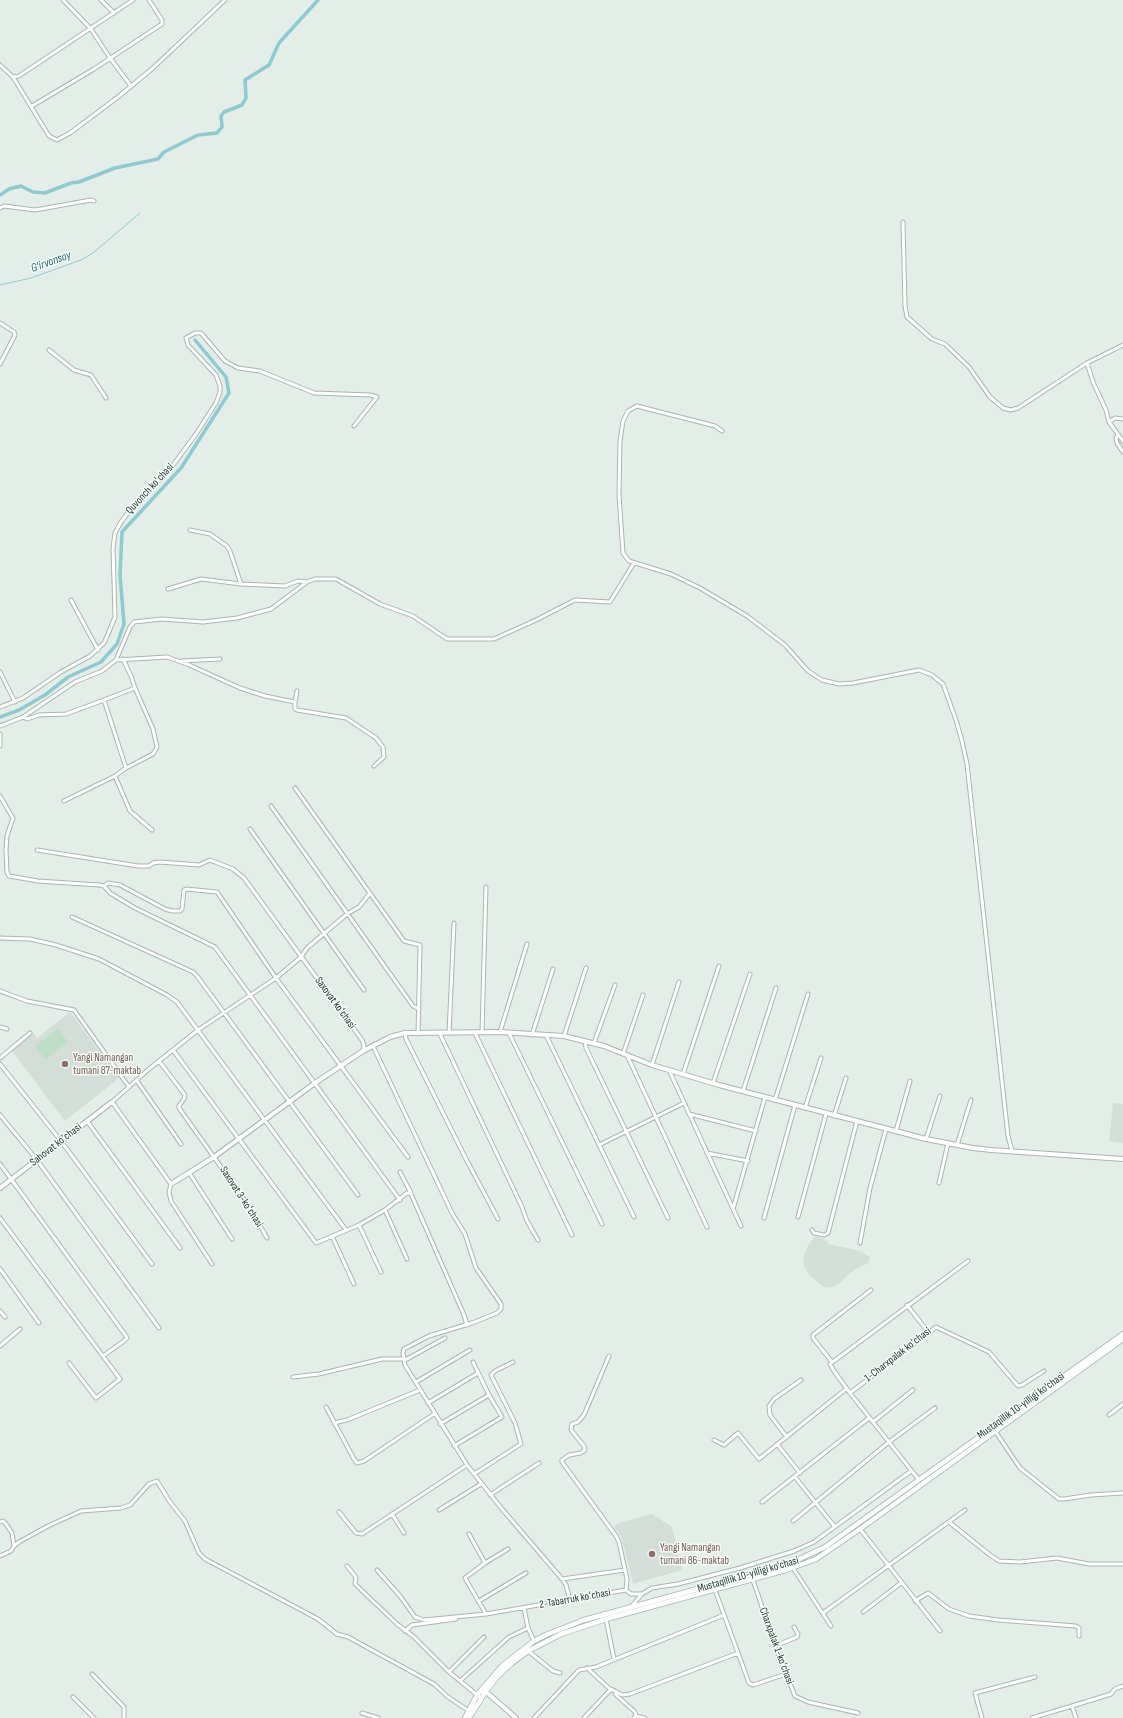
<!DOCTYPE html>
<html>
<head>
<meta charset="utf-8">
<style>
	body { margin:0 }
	canvas { display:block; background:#e4eee9 }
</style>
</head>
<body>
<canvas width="1123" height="1718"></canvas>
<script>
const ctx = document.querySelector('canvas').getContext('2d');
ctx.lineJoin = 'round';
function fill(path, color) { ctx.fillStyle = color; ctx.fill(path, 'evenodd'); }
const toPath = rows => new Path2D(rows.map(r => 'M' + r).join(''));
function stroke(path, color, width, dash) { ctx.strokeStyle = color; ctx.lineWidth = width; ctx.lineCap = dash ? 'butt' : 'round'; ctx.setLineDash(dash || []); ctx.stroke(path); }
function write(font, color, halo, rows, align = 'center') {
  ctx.font = font + ' "Sofia Sans Condensed",sans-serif'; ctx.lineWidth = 3; ctx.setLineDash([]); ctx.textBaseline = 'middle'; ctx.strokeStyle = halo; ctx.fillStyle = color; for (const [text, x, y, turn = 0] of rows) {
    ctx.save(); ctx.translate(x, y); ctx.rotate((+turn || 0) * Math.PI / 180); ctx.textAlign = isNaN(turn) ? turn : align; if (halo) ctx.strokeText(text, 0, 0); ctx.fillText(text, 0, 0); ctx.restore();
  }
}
fill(toPath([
	[70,1012,119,1078,65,1121,12,1051,33,1033,37,1038],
	[1113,1103,1123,1104,1123,1143,1109,1141],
	[815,1236,828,1241,828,1244,860,1251,870,1257,868,1263,854,1270,838,1284,830,1288,824,1287,809,1275,804,1266,803,1258,809,1244],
	[652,1514,672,1527,682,1570,633,1584,622,1538,614,1527,619,1523]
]), '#d3ded8');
fill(toPath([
	[58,1029,68,1042,45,1059,35,1046]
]), '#bedec5');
stroke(toPath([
	[0,285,31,278,81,260,93,253,140,213]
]), '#8dcad2', 1);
stroke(toPath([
	[0,195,9,189,21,186,33,192,45,193,71,183,79,182,115,168,158,159,164,152,198,135,217,133,222,127,221,116,224,112,242,105,246,98,245,80,269,65,279,43,318,0],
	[0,717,19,710,45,695,68,677,101,662,117,644,124,624,120,575,122,532,181,468,229,393,226,377,195,340]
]), '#8dcad2', 3.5);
const minor = toPath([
	[63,0,91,29,110,58,131,86],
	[101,0,114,13],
	[0,65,13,77,19,76,133,0],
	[13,77,49,136,57,140,70,133,118,97,153,68,225,0],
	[32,106,94,69,162,24,162,20,149,0],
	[0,208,4,206,35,210,91,200,94,201],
	[903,222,905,306,907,317,932,339,945,344,969,367,990,397,1003,408,1011,410,1018,408,1087,363,1123,345],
	[0,323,14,332,15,335,0,364],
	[49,350,74,370,91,375,106,398],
	[1087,363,1093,382,1106,410,1109,422,1123,441],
	[1109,422,1115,418,1123,419],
	[722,431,715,426,637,406,628,411,623,421,620,441,619,495,623,553,629,561,671,574,700,588,747,616,785,645,808,671,822,680,839,684,853,683,919,670,932,675,943,684,956,720,962,741,967,764,1008,1136,1012,1151],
	[1118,435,1116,438,1117,443,1123,452],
	[190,530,210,534,227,546,230,551,241,584],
	[168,589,201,579,241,584,285,586,298,581,307,582],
	[71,600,98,650],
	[123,659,131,676,135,688,104,700,126,768,115,776,130,811,152,830],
	[116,660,130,627,134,622,162,619,203,622,237,618,271,609,307,582,315,579,336,579,380,604,413,616,447,639,494,639,536,620,575,600,610,602,634,563],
	[182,661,220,659],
	[0,672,15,702],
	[295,702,297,691],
	[0,707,23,698,61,672,90,656,104,643,108,634,115,617,113,548,115,533,121,522,137,501,168,472,196,434,216,403,220,392,220,386,216,375,188,345,186,338,195,333,201,333,225,361,238,368,260,371,314,393,370,395,377,397,354,426],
	[23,717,27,719,39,715,66,714,104,700],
	[0,726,23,717,75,682,102,671,116,660,167,657,187,664,240,688,265,696,295,702,295,709,297,710,346,718,376,738,383,747,384,757,374,766],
	[0,734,0,746],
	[126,768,153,754,157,747,153,729,135,688],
	[295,788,404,941,420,945,418,1034],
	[0,796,13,818,7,836,6,850,7,872,9,876,38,881,99,885,104,886,110,893,135,908,215,947,400,1200],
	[64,801,115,776],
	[271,806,413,1006,419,1009],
	[250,829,364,990],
	[37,850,138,866,149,866,153,863,160,862,199,865,210,860,233,869,244,878,362,1040,364,1045,363,1051],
	[104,886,108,883,120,885,165,909,172,911,180,911,182,909,184,890,186,889,217,892,276,978,408,1157],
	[72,917,193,972,197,976,358,1195],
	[0,938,30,939,56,945,99,959,167,995,177,1002,346,1230],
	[0,991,27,1001,74,1010,129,1087],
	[0,1027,7,1029],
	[482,1032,486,887],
	[500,1032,527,944],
	[405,1033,406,1039,466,1159,498,1219],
	[449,1033,454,923],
	[475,1033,572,1235],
	[509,1033,602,1224],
	[440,1034,522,1207,527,1221,538,1240],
	[532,1035,553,969],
	[546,1035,634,1217],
	[564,1036,586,968],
	[585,1041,586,1048,668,1218],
	[594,1043,615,985],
	[373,1046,452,1213,465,1234,476,1268,501,1304,501,1309,497,1313,472,1323,429,1336,404,1349,403,1353,405,1365,467,1465,502,1509,562,1579,566,1585,570,1600],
	[173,1050,316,1243,359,1225,385,1210,407,1193,411,1194,464,1315,467,1325],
	[623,1054,643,995],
	[627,1055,707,1227],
	[0,1058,30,1033],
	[159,1061,185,1095,184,1099,179,1106,179,1108,248,1205,267,1238],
	[0,1064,61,1141,152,1264],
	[652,1065,679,982],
	[669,1070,741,1226],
	[683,1074,719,966],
	[137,1081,181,1144],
	[713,1083,750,974],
	[743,1091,776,988],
	[775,1100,808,994],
	[805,1108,821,1058],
	[689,1114,756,1131],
	[0,1115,37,1160,159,1328],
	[834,1116,846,1078],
	[87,1121,180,1248],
	[896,1131,910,1081],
	[926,1139,940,1096],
	[599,1145,684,1103],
	[957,1145,971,1100],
	[707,1153,748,1161],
	[0,1164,126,1336,127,1338,124,1341,103,1356],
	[400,1172,411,1193],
	[190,1174,232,1239],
	[939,1183,948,1143],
	[733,1209,765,1097],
	[385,1210,407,1259],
	[798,1217,826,1114],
	[0,1218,120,1379,96,1398,69,1363],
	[764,1218,795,1105],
	[359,1225,381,1272],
	[812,1230,814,1233,824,1235,828,1233,857,1121],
	[332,1236,354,1284],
	[860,1243,870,1188,886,1129],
	[212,1264,171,1201,169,1192,171,1184,112,1102,149,1069,198,1030,276,978,301,957,307,948,347,914,359,907,370,893],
	[0,1269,39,1323],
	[907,1305,925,1328],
	[0,1311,5,1317],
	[0,1346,20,1329],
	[609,1356,584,1415,578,1422,572,1424,571,1430,584,1446,585,1450,581,1453,569,1455,562,1460,562,1462,616,1536,619,1542,627,1579,626,1590],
	[832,1362,813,1338,813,1335,871,1290],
	[293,1377,319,1374,382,1359,407,1359,445,1338],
	[416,1382,470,1350],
	[850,1393,936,1327,989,1352,1018,1386,1022,1385,1044,1371],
	[428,1403,478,1373],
	[326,1407,354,1459,357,1463,364,1461,434,1414],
	[1109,1415,1123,1404],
	[873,1422,913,1390],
	[334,1423,347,1420,420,1390],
	[440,1424,489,1395,473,1362],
	[995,1431,1020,1468,1059,1499,1064,1499,1091,1495,1123,1493],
	[786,1436,770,1415,769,1406,774,1399,801,1380],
	[714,1440,724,1445,738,1433,759,1459,846,1389],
	[777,1444,800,1473],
	[454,1446,502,1417,489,1395],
	[474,1474,521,1444,515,1423,491,1375,495,1371,513,1362],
	[795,1477,835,1527],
	[919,1480,850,1393,834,1371,830,1364,968,1261],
	[490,1495,539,1463],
	[762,1502,869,1418],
	[439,1510,481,1484],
	[339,1512,356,1533,362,1534,467,1465],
	[392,1514,404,1533],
	[793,1521,889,1442,935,1408],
	[0,1522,3,1521,6,1524,12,1533,14,1546],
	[949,1522,990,1555,999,1561,1020,1562,1057,1558,1089,1564,1123,1564],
	[860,1529,940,1631],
	[469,1534,485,1563],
	[0,1556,11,1551,14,1546,19,1542,48,1526,81,1511,121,1508,130,1505,149,1484,157,1481,170,1502,185,1521,199,1553,205,1559,318,1619,337,1634,348,1637,434,1684,448,1697,469,1711],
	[347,1566,356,1577,355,1584,397,1624,414,1637,449,1672,481,1698],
	[793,1568,831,1626],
	[377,1570,400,1596,415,1617,424,1620,486,1614,626,1590],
	[562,1579,625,1570],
	[753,1580,775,1646,795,1696,808,1702,858,1713],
	[626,1590,631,1594,642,1594,652,1588,678,1584,740,1568,794,1551,814,1542,911,1471],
	[715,1590,749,1683,753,1685,786,1674],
	[479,1601,526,1573],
	[915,1601,928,1593,949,1609,969,1616,998,1620,1076,1626,1079,1628,1079,1636],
	[631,1607,642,1594],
	[524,1608,528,1628,534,1641],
	[863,1612,901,1583],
	[823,1613,965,1510],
	[486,1614,465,1578,485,1563,508,1549],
	[606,1619,614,1659],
	[405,1631,412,1625,456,1619],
	[775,1646,797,1637,798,1634,794,1627],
	[527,1650,553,1671,560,1673],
	[587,1668,611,1690],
	[449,1672,484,1637],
	[92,1674,124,1707,124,1718],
	[460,1681,509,1637,528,1628],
	[615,1694,635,1712,636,1716,634,1718],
	[73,1697,94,1718],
	[1072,1706,1111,1694,1115,1689,1123,1686],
	[362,1713,378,1718],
	[636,1716,645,1718],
	[534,1718,579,1670,596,1667,724,1615],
	[584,1718,611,1689,622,1695,630,1694,738,1653],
	[982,1718,975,1693,1035,1677],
	[1032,1718,1072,1706,1076,1718]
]);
const tertiary = toPath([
	[171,1184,214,1157,315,1083,363,1051,390,1037,405,1033,500,1032,564,1036,604,1046,652,1065,719,1085,926,1139,973,1148,991,1150,1123,1159],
	[0,1188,112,1102],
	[484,1690,516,1718]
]);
const secondary = toPath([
	[465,1718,477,1695,503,1665,534,1641,548,1634,584,1620,789,1564,825,1547,1123,1334],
	[469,1718,486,1691,497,1677,512,1663,528,1651,561,1634,606,1619,786,1570,816,1559,860,1529,1123,1339]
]);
stroke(minor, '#a7b6b0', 5);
stroke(tertiary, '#a7b6b0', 6);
stroke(secondary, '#a3b9b1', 6);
stroke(minor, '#fff', 3);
stroke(tertiary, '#fff', 4);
stroke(secondary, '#fff', 4.5);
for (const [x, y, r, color] of [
	[65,1064,4,"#8d6e63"],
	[652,1554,4,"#8d6e63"]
]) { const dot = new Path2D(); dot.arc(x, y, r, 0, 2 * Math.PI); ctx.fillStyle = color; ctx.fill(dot); stroke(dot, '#f5faf7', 1.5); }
write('11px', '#244037', '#f5faf7', [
	["Quvonch koʻchasi",150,489,-47],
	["Saxovat koʻchasi",335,1003,54],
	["Sahovat koʻchasi",56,1145,-38],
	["Saxovat 3-koʻchasi",241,1197,57],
	["1-Charxpalak koʻchasi",898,1355,-38],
	["Mustaqillik 10-yilligi ko'chasi",1021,1406,-36],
	["Mustaqillik 10-yilligi ko'chasi",748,1575,-16],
	["2-Tabarruk koʻchasi",575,1599,-10],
	["Charxpalak 1-koʻchasi",776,1646,70]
]);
write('11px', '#785e54', '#f5faf7', [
	["Yangi Namangan",73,1058],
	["tumani 87-maktab",73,1071],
	["Yangi Namangan",660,1548],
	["tumani 86-maktab",660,1561]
], 'left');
write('italic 12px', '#1d6f7c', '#f5faf7', [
	["G‘irvonsoy",51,262,-20]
]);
</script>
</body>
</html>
